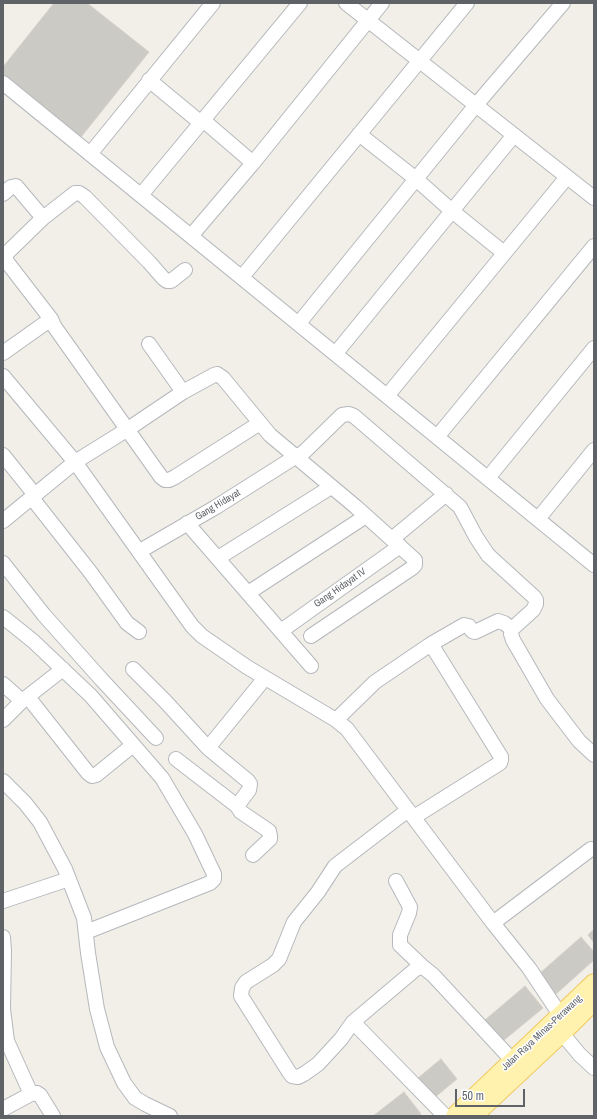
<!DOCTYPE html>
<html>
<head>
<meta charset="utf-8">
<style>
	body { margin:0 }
	#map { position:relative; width:597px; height:1119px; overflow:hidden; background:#f1efe8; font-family:"Archivo Narrow",sans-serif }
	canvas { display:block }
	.frame { position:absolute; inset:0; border:4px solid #5f6368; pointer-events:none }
	.scale { position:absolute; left:455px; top:1089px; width:70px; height:18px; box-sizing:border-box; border:2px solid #5f6368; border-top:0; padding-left:5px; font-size:12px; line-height:14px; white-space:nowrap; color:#5f6368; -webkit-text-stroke:3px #fff; paint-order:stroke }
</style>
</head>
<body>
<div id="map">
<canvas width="597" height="1119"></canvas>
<div class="frame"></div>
<div class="scale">50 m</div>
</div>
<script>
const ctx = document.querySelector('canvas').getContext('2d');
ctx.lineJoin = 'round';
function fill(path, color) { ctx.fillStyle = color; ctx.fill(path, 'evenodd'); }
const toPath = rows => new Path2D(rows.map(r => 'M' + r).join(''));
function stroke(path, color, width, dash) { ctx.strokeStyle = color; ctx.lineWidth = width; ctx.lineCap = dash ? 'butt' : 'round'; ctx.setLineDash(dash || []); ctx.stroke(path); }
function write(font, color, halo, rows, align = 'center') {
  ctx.font = font + ' "Archivo Narrow",sans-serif'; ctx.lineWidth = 3; ctx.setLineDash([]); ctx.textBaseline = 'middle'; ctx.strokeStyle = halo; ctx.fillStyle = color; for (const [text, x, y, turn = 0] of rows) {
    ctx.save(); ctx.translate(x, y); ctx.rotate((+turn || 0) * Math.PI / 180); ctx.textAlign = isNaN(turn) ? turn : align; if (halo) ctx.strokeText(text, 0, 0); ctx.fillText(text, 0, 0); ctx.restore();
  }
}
const building = toPath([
	[54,3,87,3,149,52,81,137,3,76,3,67,54,3],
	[594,929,594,943,588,935,594,929],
	[581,937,594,952,594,960,556,994,539,974,581,937],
	[525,986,543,1008,503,1041,485,1020,525,986],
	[441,1059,457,1079,434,1098,418,1078,441,1059],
	[404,1092,421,1114,418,1116,373,1116,404,1092]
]);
fill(building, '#cccac5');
stroke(building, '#d6d1c6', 1);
const minor = toPath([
	[346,3,594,198],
	[149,80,201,123],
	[3,83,594,565],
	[203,120,253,163],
	[359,134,416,179,452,211,504,253],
	[90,154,213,3],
	[3,194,11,187,16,186,43,218,8,252,5,256,7,262,51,319,54,326,161,477,165,480,169,480,175,477,260,423],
	[141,195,300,3],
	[43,218,75,193,79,193,85,197,149,262,163,278,167,281,171,281,185,270],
	[191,236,253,163,382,3],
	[242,277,467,3],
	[299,323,476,105,563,3],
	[149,344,183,392],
	[3,353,51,319],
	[336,353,514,135],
	[3,376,75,462,192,626,202,636,247,667,336,720,347,729,493,923,529,968,561,1016,565,1037,580,1055,594,1068],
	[387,396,567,177],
	[437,437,594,246],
	[3,455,35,495],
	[488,478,594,348],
	[32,498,91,573,127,623,139,632],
	[538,519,594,450],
	[3,521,75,462,128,429,183,392,214,375,217,374,223,378,270,435,356,507,415,560,415,565,412,568,311,636],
	[187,523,311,666],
	[392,539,446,494],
	[140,551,216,507,295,457,303,453,342,415,349,414,354,416,460,507,476,537,488,555,534,597,536,600,536,604,533,610,512,629,511,634,513,640,547,699,579,741,594,755],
	[218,558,331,487],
	[3,563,44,615,101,679,156,738],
	[248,593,366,516],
	[3,617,33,641,91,696,162,778,195,834,214,874,214,879,210,883,86,932],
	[281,631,400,546],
	[431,644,464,625,469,626,472,631,475,632,498,621,504,623,512,629],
	[133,669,165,701,208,748],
	[3,684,22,701],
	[28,697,88,773,92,776,96,775,133,745],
	[3,720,22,701,63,669],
	[336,720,375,682,431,644,501,757,501,760,500,763,414,817],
	[176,759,237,806],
	[3,781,25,803,40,822,65,869,84,918,88,953,97,1009,107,1047,124,1083,135,1098,145,1104,170,1116],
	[408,810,335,866,318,892,294,922,279,959,273,965,246,982,242,988,241,996,289,1072,292,1076,298,1077,304,1074,318,1064,341,1039,353,1022,417,968,423,967,433,975,512,1060],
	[253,855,270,839,270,836,269,831,241,812,237,806,249,790,250,784,248,781,208,748,265,678],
	[396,881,410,907,409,913,400,935,400,945,423,967],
	[3,901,69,879],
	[493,923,591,849],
	[3,937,4,951,3,1009,7,1041,31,1094],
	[353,1022,445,1116],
	[3,1109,31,1094,37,1093,40,1095,53,1116]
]);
const major = toPath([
	[455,1116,594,983],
	[473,1116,565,1030,594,1001]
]);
stroke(minor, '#b5b8bc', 16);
stroke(major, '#f2c960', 20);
stroke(minor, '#fff', 14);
stroke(major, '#fff2af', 18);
write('10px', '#5f6368', '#fff', [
	["Gang Hidayat",218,505,-31],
	["Gang Hidayat IV",340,588,-35],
	["Jalan Raya Minas-Perawang",542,1033,-43]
]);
</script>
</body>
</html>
